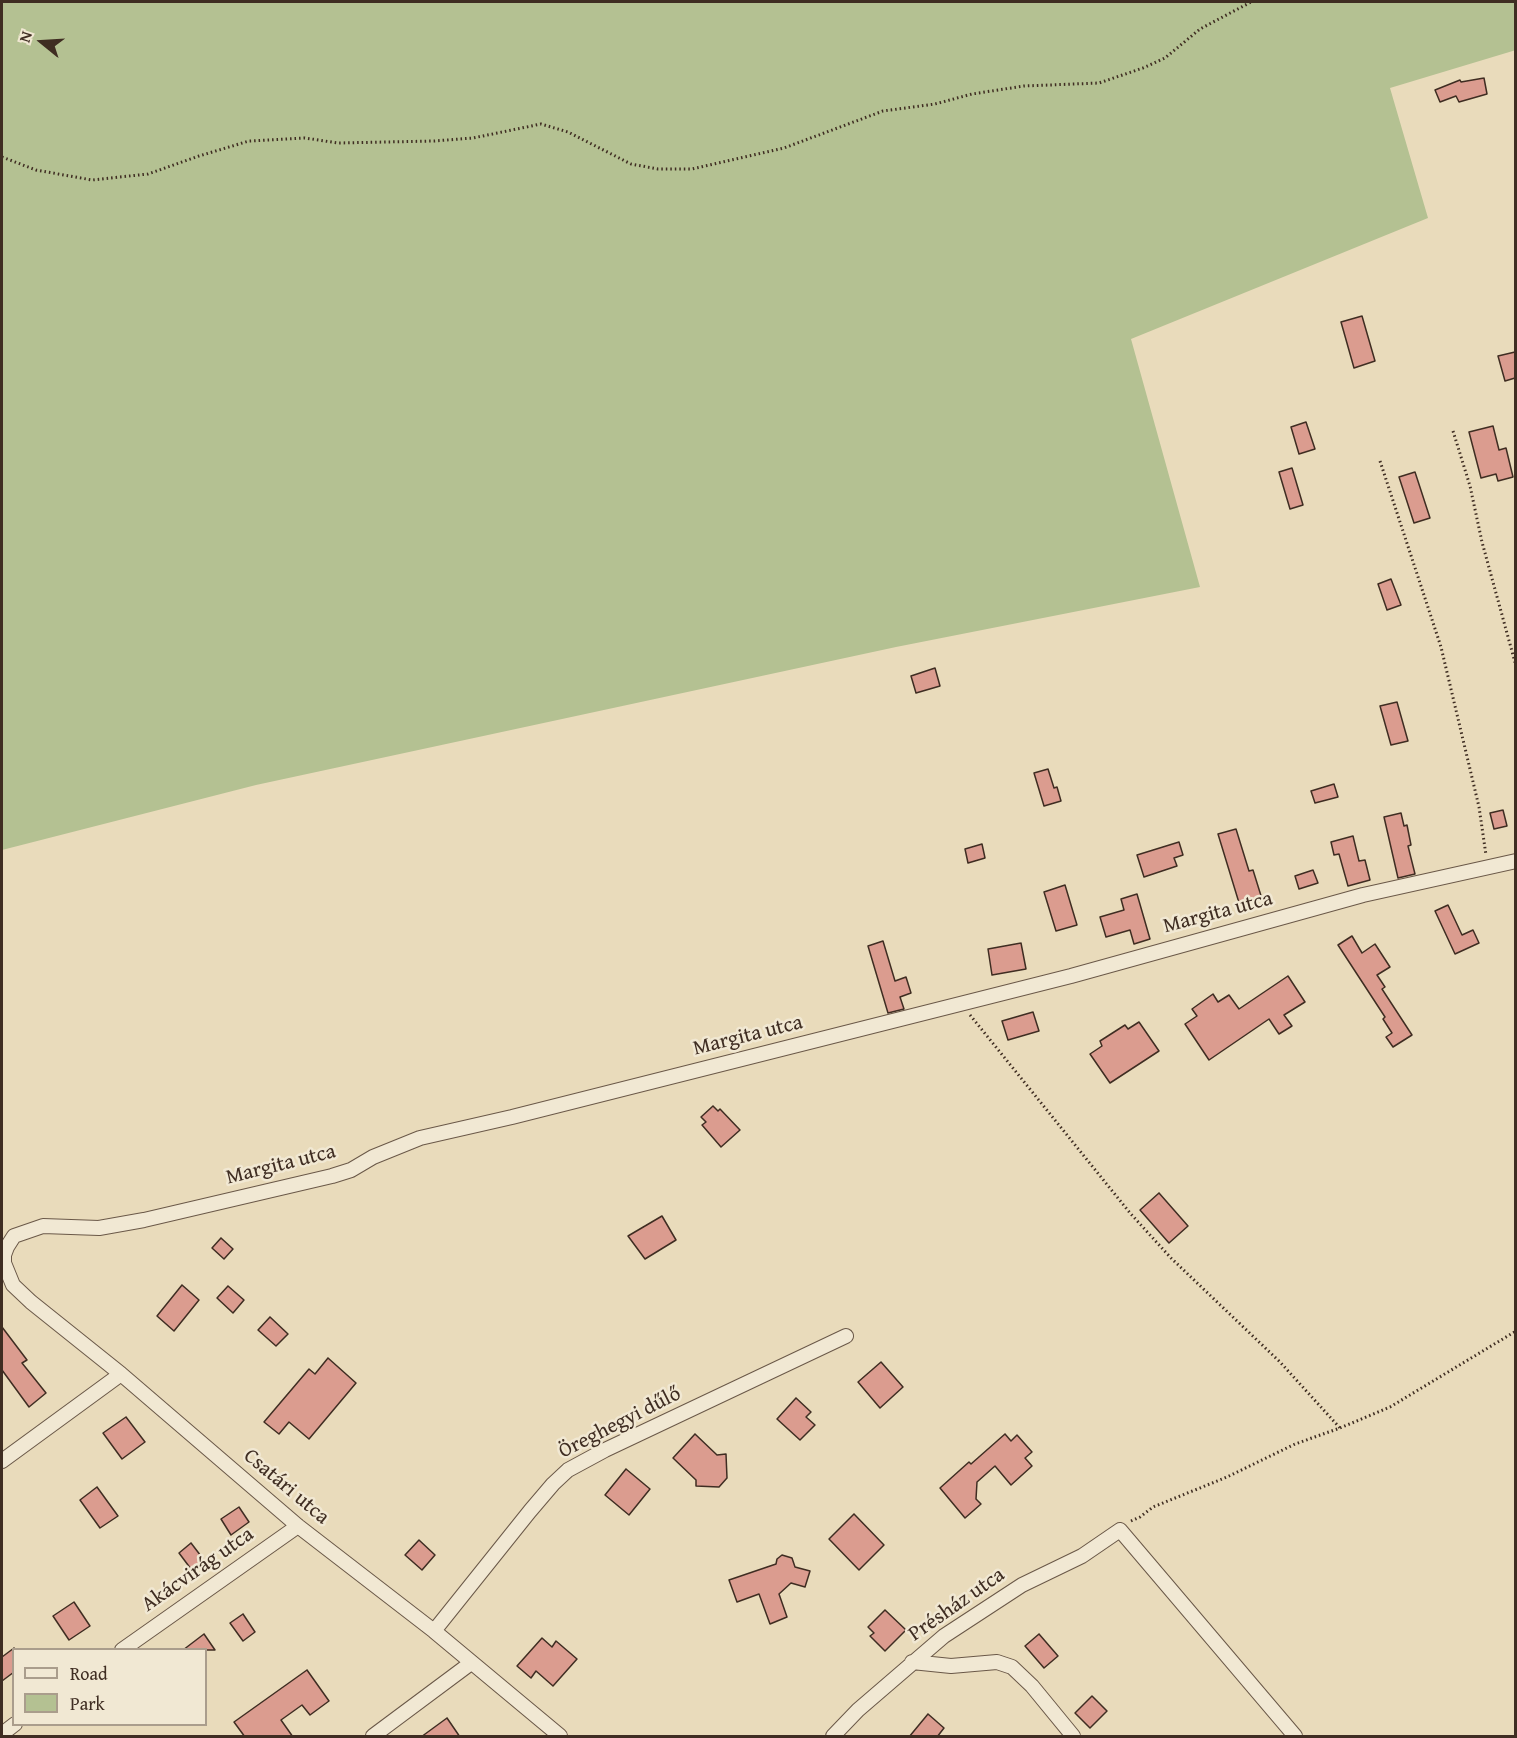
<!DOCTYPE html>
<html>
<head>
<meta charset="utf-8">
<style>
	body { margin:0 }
	#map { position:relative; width:1517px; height:1738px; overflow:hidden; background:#e9dbbb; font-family:"Gentium Book Plus",serif }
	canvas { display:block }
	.frame { position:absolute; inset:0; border:3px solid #3f2d22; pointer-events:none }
	.legend { position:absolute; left:12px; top:1648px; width:195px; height:78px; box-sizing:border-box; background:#f1e8d3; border:2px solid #aa9d8c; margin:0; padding:8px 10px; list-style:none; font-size:18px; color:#3f2d22 }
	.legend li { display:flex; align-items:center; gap:12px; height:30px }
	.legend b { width:30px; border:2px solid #aa9d8c }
	.north { position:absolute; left:12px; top:12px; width:60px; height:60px; -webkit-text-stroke:4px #f1e8d3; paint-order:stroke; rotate:288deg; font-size:16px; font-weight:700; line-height:24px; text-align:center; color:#3f2d22 }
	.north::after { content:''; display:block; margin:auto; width:21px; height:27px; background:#3f2d22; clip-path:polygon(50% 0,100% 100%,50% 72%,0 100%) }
</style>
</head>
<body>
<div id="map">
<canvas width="1517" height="1738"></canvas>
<div class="frame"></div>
<ul class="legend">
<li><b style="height:8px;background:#f1e8d3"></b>Road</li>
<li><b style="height:16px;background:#b4c192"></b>Park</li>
</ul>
<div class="north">N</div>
</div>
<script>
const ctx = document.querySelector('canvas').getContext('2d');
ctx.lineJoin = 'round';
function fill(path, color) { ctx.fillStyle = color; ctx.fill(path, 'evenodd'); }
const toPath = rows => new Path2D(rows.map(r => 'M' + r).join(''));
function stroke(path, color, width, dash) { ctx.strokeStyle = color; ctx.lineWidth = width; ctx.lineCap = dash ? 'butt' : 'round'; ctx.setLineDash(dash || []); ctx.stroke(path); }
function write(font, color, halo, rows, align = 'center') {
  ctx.font = font + ' "Gentium Book Plus",serif'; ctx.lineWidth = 5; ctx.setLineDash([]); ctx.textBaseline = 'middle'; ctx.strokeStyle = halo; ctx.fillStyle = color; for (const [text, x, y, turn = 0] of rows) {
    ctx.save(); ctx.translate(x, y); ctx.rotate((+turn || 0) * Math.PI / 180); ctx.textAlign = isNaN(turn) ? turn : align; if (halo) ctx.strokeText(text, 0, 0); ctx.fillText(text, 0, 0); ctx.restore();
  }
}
fill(toPath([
	[2,2,1515,2,1516,50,1390,88,1428,218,1131,339,1200,587,896,647,256,785,2,850]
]), '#b4c192');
const building = toPath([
	[1484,78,1487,94,1459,102,1456,96,1440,102,1435,90,1460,80,1461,82,1484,78],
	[1362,316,1375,361,1354,368,1341,322,1362,316],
	[1515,352,1515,378,1505,381,1498,356,1515,352],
	[1306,422,1315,449,1299,454,1291,427,1306,422],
	[1493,426,1499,450,1506,448,1513,477,1498,481,1496,474,1481,478,1469,432,1493,426],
	[1292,468,1303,505,1290,509,1279,472,1292,468],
	[1415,472,1430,518,1414,523,1399,477,1415,472],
	[1391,579,1401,605,1387,610,1378,584,1391,579],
	[935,668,940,686,916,693,911,676,935,668],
	[1397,702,1408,741,1391,745,1380,706,1397,702],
	[1048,769,1054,788,1057,787,1061,801,1044,806,1034,773,1048,769],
	[1334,784,1338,797,1315,803,1311,791,1334,784],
	[1503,810,1507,826,1494,829,1490,813,1503,810],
	[1401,813,1404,826,1407,825,1411,845,1408,846,1415,874,1398,878,1384,817,1401,813],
	[1236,829,1249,871,1253,870,1262,899,1240,906,1218,834,1236,829],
	[1353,836,1359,861,1365,860,1370,880,1348,886,1339,854,1334,855,1331,842,1353,836],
	[1179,842,1183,855,1174,858,1177,866,1144,877,1137,855,1179,842],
	[982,844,985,858,968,863,965,849,982,844],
	[1313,870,1318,883,1299,889,1295,876,1313,870],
	[1065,885,1077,925,1056,931,1044,892,1065,885],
	[1137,894,1150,939,1134,944,1130,930,1106,937,1100,917,1124,910,1121,899,1137,894],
	[1448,905,1462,935,1473,930,1479,943,1455,954,1435,911,1448,905],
	[1352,936,1362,953,1375,944,1390,967,1377,975,1385,987,1382,989,1412,1035,1393,1047,1386,1037,1392,1033,1383,1019,1385,1017,1338,945,1352,936],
	[883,941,895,981,906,977,911,993,900,997,904,1009,888,1013,868,946,883,941],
	[1021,943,1026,969,992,975,988,949,1021,943],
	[1288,976,1305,1002,1284,1015,1292,1026,1279,1034,1269,1019,1209,1060,1185,1024,1197,1016,1192,1009,1213,994,1218,1002,1229,995,1239,1009,1288,976],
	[1033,1012,1039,1031,1008,1040,1002,1021,1033,1012],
	[1139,1022,1159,1051,1110,1083,1090,1054,1102,1046,1100,1041,1125,1025,1128,1029,1139,1022],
	[713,1106,718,1111,720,1109,740,1130,721,1147,702,1125,706,1122,701,1117,713,1106],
	[1159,1193,1188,1226,1169,1243,1140,1210,1159,1193],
	[662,1216,676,1240,645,1259,628,1236,662,1216],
	[221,1238,233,1249,224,1259,212,1248,221,1238],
	[182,1285,199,1300,174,1331,157,1316,182,1285],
	[228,1286,244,1300,233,1313,217,1298,228,1286],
	[270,1317,288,1334,276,1346,258,1330,270,1317],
	[2,1327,27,1360,22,1363,46,1393,29,1407,2,1370,2,1327],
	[328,1358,356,1383,309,1439,289,1422,279,1434,264,1422,309,1369,315,1374,328,1358],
	[881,1362,903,1387,880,1408,858,1382,881,1362],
	[796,1398,811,1412,806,1417,815,1425,800,1440,777,1419,796,1398],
	[126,1417,145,1442,122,1459,103,1433,126,1417],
	[695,1434,717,1455,726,1454,727,1478,719,1487,696,1486,696,1480,673,1458,695,1434],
	[1005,1434,1011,1441,1017,1435,1032,1452,1025,1458,1032,1466,1011,1485,995,1466,977,1482,976,1499,981,1504,965,1518,940,1488,969,1462,971,1464,1005,1434],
	[626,1469,650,1489,629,1515,605,1495,626,1469],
	[97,1487,118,1516,100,1528,80,1500,97,1487],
	[239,1507,249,1522,231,1535,221,1519,239,1507],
	[854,1514,884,1545,859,1570,829,1539,854,1514],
	[419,1540,435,1555,422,1570,405,1555,419,1540],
	[191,1543,204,1560,191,1569,179,1553,191,1543],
	[782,1555,792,1558,795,1567,810,1571,805,1587,791,1583,779,1594,787,1617,770,1624,759,1594,737,1602,729,1580,776,1564,777,1559,782,1555],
	[74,1602,90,1626,69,1640,53,1616,74,1602],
	[885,1610,906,1630,885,1651,870,1636,874,1633,868,1627,885,1610],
	[243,1614,255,1632,243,1641,230,1623,243,1614],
	[204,1634,215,1650,183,1650,204,1634],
	[1039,1634,1058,1656,1044,1668,1025,1646,1039,1634],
	[542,1638,552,1647,556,1641,577,1659,553,1686,536,1671,531,1678,517,1666,542,1638],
	[14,1648,14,1672,2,1681,2,1657,14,1648],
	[307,1670,329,1701,310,1715,302,1705,281,1720,293,1737,245,1737,234,1722,307,1670],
	[1092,1696,1107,1711,1090,1728,1075,1713,1092,1696],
	[928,1714,944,1728,937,1737,909,1737,928,1714],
	[447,1718,460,1737,421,1737,447,1718]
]);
fill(building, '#db9c8f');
stroke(building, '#3f2d22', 1.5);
const street = toPath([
	[2,1461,121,1374],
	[434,1631,530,1511,553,1484,568,1470,605,1450,846,1336],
	[122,1650,298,1526],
	[912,1662,951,1666,997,1662,1012,1667,1032,1686,1073,1736],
	[2,1734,15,1724],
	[373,1736,471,1663],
	[560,1736,434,1631,298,1526,121,1374,31,1302,13,1285,4,1263,4,1255,7,1247,14,1236,43,1226,99,1228,144,1220,332,1176,351,1170,373,1157,420,1138,512,1117,1071,976,1363,895,1516,861],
	[833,1736,858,1710,944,1636,1022,1585,1082,1556,1120,1530,1295,1736]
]);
stroke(street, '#6a5848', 16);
stroke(toPath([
	[2,157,36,170,92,180,148,174,199,156,249,141,305,138,338,143,434,141,473,138,541,124,568,132,631,164,658,169,692,169,784,148,883,111,935,104,972,94,1024,86,1099,83,1143,68,1165,58,1200,29,1251,2],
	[1453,431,1470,486,1482,542,1516,666],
	[1380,461,1441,647,1479,807,1486,855],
	[970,1015,1130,1213,1171,1258,1280,1362,1340,1428],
	[1131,1521,1140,1517,1153,1507,1227,1477,1295,1444,1340,1428,1390,1407,1516,1331]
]), '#3f2d22', 3, [1.5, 3]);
stroke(street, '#f1e8d3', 14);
write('21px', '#3f2d22', '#f1e8d3', [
	["Margita utca",1218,913,-15],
	["Margita utca",748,1036,-14],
	["Margita utca",281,1165,-14],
	["Öreghegyi dűlő",620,1423,-27],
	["Csatári utca",286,1487,40],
	["Akácvirág utca",198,1570,-35],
	["Présház utca",957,1605,-35]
]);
</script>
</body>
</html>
